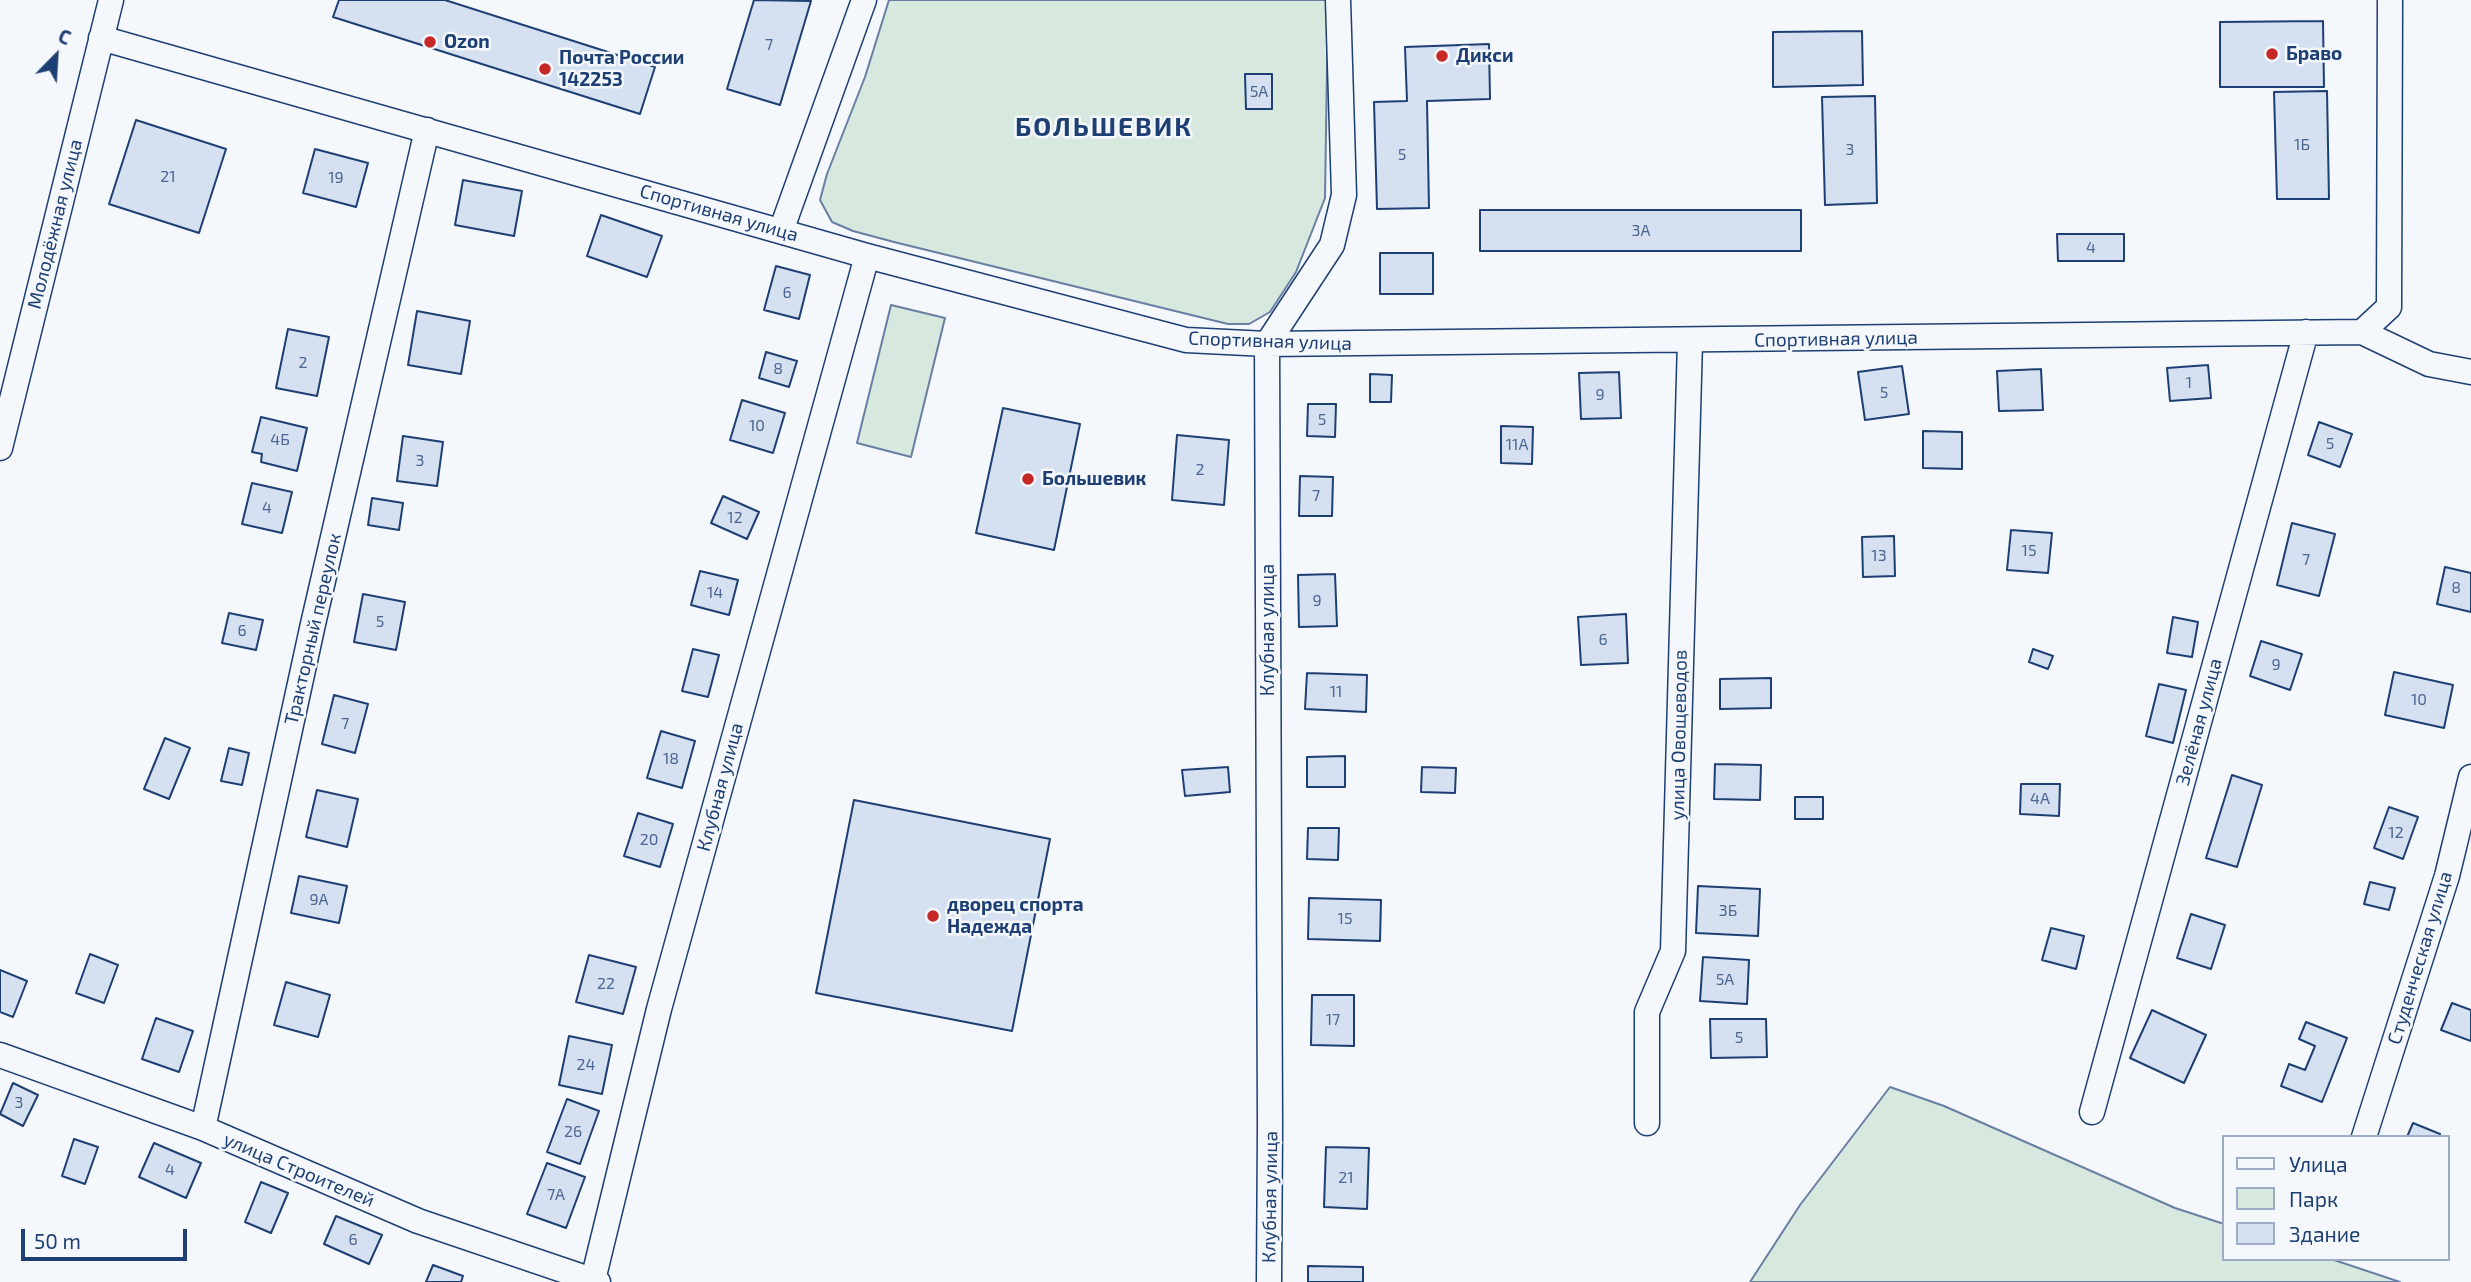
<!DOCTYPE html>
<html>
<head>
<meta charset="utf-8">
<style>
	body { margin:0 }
	#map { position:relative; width:2471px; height:1282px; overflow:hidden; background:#f4f7fb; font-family:"Exo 2",sans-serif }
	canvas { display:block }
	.legend { position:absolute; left:2222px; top:1135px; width:228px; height:126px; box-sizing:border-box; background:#f4f7fb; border:2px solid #9eadc5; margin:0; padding:9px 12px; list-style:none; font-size:21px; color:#1d3f73 }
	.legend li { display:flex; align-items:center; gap:14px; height:35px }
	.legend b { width:35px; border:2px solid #9eadc5 }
	.north { position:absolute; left:21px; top:21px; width:70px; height:70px; -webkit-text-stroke:5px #f4f7fb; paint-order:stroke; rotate:24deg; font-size:19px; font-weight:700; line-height:28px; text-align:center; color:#1d3f73 }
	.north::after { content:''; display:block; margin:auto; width:24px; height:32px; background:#1d3f73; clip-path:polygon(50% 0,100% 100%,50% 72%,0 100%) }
	.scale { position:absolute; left:21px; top:1229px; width:166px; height:32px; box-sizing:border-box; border:4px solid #1d3f73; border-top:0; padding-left:9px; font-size:21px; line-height:24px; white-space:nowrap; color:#1d3f73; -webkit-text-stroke:5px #f4f7fb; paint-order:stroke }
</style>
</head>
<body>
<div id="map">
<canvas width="2471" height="1282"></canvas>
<ul class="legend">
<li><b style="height:9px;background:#f4f7fb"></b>Улица</li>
<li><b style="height:19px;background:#d7e8df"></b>Парк</li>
<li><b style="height:19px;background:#d5e0f0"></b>Здание</li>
</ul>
<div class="north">С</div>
<div class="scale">50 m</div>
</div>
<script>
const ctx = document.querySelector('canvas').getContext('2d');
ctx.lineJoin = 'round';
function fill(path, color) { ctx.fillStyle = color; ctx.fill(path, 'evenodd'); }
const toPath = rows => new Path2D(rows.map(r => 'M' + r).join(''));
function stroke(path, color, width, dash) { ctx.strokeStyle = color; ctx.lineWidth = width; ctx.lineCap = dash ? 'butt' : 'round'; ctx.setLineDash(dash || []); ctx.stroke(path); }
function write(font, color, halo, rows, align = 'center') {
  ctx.font = font + ' "Exo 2",sans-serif'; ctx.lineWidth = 5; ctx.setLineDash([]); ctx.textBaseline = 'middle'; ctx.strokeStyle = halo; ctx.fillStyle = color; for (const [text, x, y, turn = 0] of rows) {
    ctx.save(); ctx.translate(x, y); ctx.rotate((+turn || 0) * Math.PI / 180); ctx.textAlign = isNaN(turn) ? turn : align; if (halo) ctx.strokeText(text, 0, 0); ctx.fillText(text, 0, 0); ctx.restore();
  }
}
const green = toPath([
	[889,0,1328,0,1325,198,1296,272,1270,312,1249,324,1228,324,894,242,853,231,832,222,820,200,827,174,865,77,889,0],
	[891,305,945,318,911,457,857,443,891,305],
	[1890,1087,1944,1106,2175,1208,2224,1224,2224,1259,2331,1259,2400,1282,1750,1282,1800,1205,1890,1087]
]);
fill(green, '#d7e8df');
stroke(green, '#687fa3', 2);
const building = toPath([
	[339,0,445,0,655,67,640,114,333,17,339,0],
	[754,0,811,1,780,105,727,89,754,0],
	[2323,21,2324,87,2220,87,2220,22,2323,21],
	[1862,31,1863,85,1773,87,1773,32,1862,31],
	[1489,44,1490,99,1427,101,1429,208,1377,209,1374,102,1407,101,1405,47,1489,44],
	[1245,74,1272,74,1272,109,1246,109,1245,74],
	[2327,91,2329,199,2277,199,2274,92,2327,91],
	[1875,96,1877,203,1825,205,1822,97,1875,96],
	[136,120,226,149,199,233,109,204,136,120],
	[315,149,368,163,356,207,303,193,315,149],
	[463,180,522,191,514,236,455,225,463,180],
	[1480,210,1801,210,1801,251,1480,251,1480,210],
	[601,215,662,236,647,277,587,256,601,215],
	[2057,234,2124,234,2124,261,2058,261,2057,234],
	[1380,253,1433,253,1433,294,1380,294,1380,253],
	[776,266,810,275,799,319,764,310,776,266],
	[417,311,470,321,461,374,408,365,417,311],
	[288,329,329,337,317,396,276,388,288,329],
	[766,352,797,361,789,387,759,378,766,352],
	[2208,365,2211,398,2170,401,2167,368,2208,365],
	[1902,366,1909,414,1865,420,1858,372,1902,366],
	[2041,369,2043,410,1999,411,1997,371,2041,369],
	[1619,372,1621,418,1581,419,1579,373,1619,372],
	[1370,374,1392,375,1391,402,1370,402,1370,374],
	[742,400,785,413,773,453,730,440,742,400],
	[1308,404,1336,404,1335,437,1307,436,1308,404],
	[1003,408,1080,424,1054,550,976,533,1003,408],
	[261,417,307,428,297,471,261,462,262,454,252,452,261,417],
	[2319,422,2352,434,2340,467,2308,455,2319,422],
	[1501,426,1533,427,1532,464,1501,463,1501,426],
	[1923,431,1962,432,1962,469,1923,468,1923,431],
	[1177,435,1229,440,1224,505,1172,500,1177,435],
	[403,436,443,442,437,486,397,481,403,436],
	[1300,476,1333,477,1332,516,1299,516,1300,476],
	[252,483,292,492,282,533,242,524,252,483],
	[723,496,759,512,747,539,711,523,723,496],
	[372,498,403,503,399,530,368,525,372,498],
	[2292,523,2335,534,2319,596,2277,585,2292,523],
	[2011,530,2052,533,2048,573,2007,570,2011,530],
	[1894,536,1895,576,1863,577,1862,537,1894,536],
	[2445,567,2471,573,2471,612,2437,604,2445,567],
	[700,571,738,580,729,615,691,605,700,571],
	[1335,574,1337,626,1299,627,1298,575,1335,574],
	[363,594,405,602,396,650,354,642,363,594],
	[229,613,263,620,256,650,222,643,229,613],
	[1626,614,1628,663,1581,665,1578,617,1626,614],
	[2173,617,2198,622,2192,657,2167,653,2173,617],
	[2261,641,2302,654,2290,690,2250,676,2261,641],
	[693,649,719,655,708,697,682,691,693,649],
	[2033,649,2053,656,2048,669,2029,662,2033,649],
	[2394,672,2453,685,2444,728,2385,715,2394,672],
	[1307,673,1367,675,1366,712,1305,709,1307,673],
	[1771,678,1771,708,1720,709,1720,679,1771,678],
	[2159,684,2186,690,2173,743,2146,736,2159,684],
	[334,695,368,704,355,753,322,744,334,695],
	[661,731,695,741,682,788,647,778,661,731],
	[165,738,190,748,169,799,144,789,165,738],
	[229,748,249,753,242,785,221,781,229,748],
	[1345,756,1345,787,1307,787,1307,757,1345,756],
	[1715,764,1761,765,1760,800,1714,799,1715,764],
	[1228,767,1230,792,1185,796,1182,770,1228,767],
	[1422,767,1456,768,1455,793,1421,792,1422,767],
	[2232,775,2262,785,2237,867,2206,858,2232,775],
	[2021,784,2060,784,2059,816,2020,814,2021,784],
	[317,790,358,799,347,847,306,837,317,790],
	[1795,797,1823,797,1823,819,1795,819,1795,797],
	[854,800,1050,839,1012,1031,816,993,854,800],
	[2389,807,2418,817,2403,859,2374,848,2389,807],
	[638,813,673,824,660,867,624,856,638,813],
	[1308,828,1339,828,1338,860,1307,859,1308,828],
	[299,876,347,886,339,923,291,913,299,876],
	[2370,882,2395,888,2389,910,2364,904,2370,882],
	[1698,886,1760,889,1758,936,1696,933,1698,886],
	[1309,898,1381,900,1380,941,1308,939,1309,898],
	[2191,914,2225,925,2211,969,2177,958,2191,914],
	[2051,928,2084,936,2076,969,2042,960,2051,928],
	[90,954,118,965,104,1003,76,993,90,954],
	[589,955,636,967,623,1014,576,1002,589,955],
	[1703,957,1749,960,1747,1004,1700,1001,1703,957],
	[0,970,27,981,13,1017,0,1012,0,970],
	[286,982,330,995,318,1037,274,1025,286,982],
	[1312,995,1354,995,1354,1046,1311,1045,1312,995],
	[2452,1003,2471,1010,2471,1041,2441,1030,2452,1003],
	[2152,1010,2206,1035,2184,1083,2130,1058,2152,1010],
	[156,1018,193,1031,179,1072,142,1059,156,1018],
	[1710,1019,1766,1019,1767,1057,1711,1058,1710,1019],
	[2306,1022,2347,1038,2322,1102,2281,1086,2289,1064,2305,1070,2315,1046,2299,1039,2306,1022],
	[569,1036,612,1045,602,1094,559,1085,569,1036],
	[13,1083,38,1095,23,1126,0,1114,13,1083],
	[567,1099,599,1111,580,1164,547,1152,567,1099],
	[2413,1123,2440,1134,2438,1137,2407,1137,2413,1123],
	[74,1139,98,1147,85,1184,62,1176,74,1139],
	[154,1143,201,1163,186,1198,139,1177,154,1143],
	[1326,1147,1369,1148,1367,1209,1324,1207,1326,1147],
	[547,1163,585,1177,566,1228,527,1214,547,1163],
	[261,1182,288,1193,271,1233,245,1222,261,1182],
	[336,1216,382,1235,369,1264,324,1244,336,1216],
	[433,1265,463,1276,461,1282,426,1282,433,1265],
	[1308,1266,1363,1267,1363,1282,1308,1282,1308,1266]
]);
fill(building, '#d5e0f0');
stroke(building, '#1d3f73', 2);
const minor = toPath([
	[101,38,867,256,1186,340,1267,344,2362,332,2429,364,2471,372],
	[781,231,864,0],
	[2362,332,2389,307,2390,0],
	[0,448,111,0],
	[0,1055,203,1128,418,1221,598,1282],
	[2092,1112,2306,332],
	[1647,1123,1647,1012,1673,951,1690,341],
	[203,1128,313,624,427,130],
	[2364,1137,2447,876,2471,777],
	[593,1280,659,1009,867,256],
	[1269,1282,1270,1126,1267,344,1332,245,1344,195,1338,0]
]);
stroke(minor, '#1d3f73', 27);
stroke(minor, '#f4f7fb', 24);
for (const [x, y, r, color] of [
	[430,42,7,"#c62828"],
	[2272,54,7,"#c62828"],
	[1442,56,7,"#c62828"],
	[545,69,7,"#c62828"],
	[1028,479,7,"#c62828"],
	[933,916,7,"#c62828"]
]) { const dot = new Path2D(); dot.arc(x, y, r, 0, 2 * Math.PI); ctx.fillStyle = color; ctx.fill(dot); stroke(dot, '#f4f7fb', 2.5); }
write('16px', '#4b6792', null, [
	["7",769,45],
	["5А",1259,92],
	["1Б",2302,145],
	["3",1850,150],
	["5",1402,155],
	["21",168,177],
	["19",336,178],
	["3А",1641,231],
	["4",2091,248],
	["6",787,293],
	["2",303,363],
	["8",778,369],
	["1",2189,383],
	["5",1884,393],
	["9",1600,395],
	["5",1322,420],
	["10",757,426],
	["4Б",280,440],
	["5",2330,444],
	["11А",1517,445],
	["3",420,461],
	["2",1200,470],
	["7",1316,496],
	["4",267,508],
	["12",735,518],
	["15",2029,551],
	["13",1879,556],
	["7",2306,560],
	["8",2456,588],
	["14",715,593],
	["9",1317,601],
	["5",380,622],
	["6",242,631],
	["6",1603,640],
	["9",2276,665],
	["11",1336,692],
	["10",2419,700],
	["7",345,724],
	["18",671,759],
	["4А",2040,799],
	["12",2396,833],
	["20",649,840],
	["9А",319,900],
	["3Б",1728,911],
	["15",1345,919],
	["5А",1725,980],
	["22",606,984],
	["17",1333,1020],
	["5",1739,1038],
	["24",586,1065],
	["3",19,1103],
	["26",573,1132],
	["4",170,1170],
	["21",1346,1178],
	["7А",556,1195],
	["6",353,1240]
]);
write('bold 19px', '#1d3f73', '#f4f7fb', [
	["Ozon",444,42],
	["Браво",2286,54],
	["Дикси",1456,56],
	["Почта России",559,58],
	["142253",559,80],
	["Большевик",1042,479],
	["дворец спорта",947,905],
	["Надежда",947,927]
], 'left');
write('19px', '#1d3f73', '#f4f7fb', [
	["Спортивная улица",719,213,16],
	["Молодёжная улица",55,224,-76],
	["Спортивная улица",1836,339,-1],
	["Спортивная улица",1270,341,2],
	["Тракторный переулок",313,629,-77],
	["Клубная улица",1268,630,-90],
	["Зелёная улица",2199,722,-75],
	["улица Овощеводов",1679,735,-89],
	["Клубная улица",720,787,-75],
	["Студенческая улица",2420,958,-73],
	["улица Строителей",299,1170,23],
	["Клубная улица",1270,1197,-89]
]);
ctx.letterSpacing = '2px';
write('bold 26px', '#1d3f73', '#f4f7fb', [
	["БОЛЬШЕВИК",1104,127]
]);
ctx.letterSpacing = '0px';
</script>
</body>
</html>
